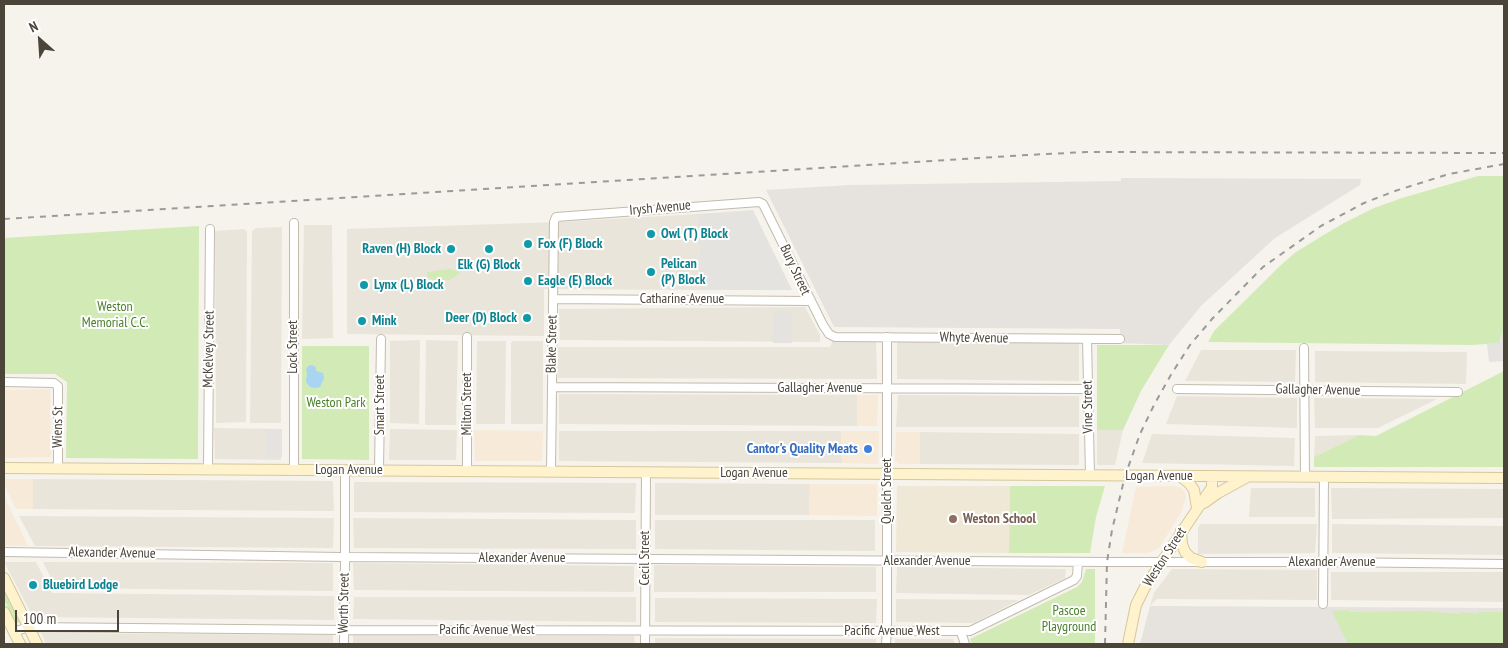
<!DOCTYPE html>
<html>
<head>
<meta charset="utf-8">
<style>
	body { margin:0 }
	#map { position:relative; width:1508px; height:648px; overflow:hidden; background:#f6f3ec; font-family:"PT Sans Narrow",sans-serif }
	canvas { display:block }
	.frame { position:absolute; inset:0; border:5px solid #4b4439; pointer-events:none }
	.north { position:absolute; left:15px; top:15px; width:50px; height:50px; -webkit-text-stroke:4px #fff; paint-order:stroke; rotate:334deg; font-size:14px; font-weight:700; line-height:20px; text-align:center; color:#4b4439 }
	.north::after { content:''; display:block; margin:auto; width:18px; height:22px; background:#4b4439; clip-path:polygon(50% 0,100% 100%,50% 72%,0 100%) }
	.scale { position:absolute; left:15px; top:610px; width:104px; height:22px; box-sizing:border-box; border:2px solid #4b4439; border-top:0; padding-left:6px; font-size:15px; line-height:18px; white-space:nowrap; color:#4b4439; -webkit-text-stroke:4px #fff; paint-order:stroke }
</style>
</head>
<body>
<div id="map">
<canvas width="1508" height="648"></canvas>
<div class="frame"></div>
<div class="north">N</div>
<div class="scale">100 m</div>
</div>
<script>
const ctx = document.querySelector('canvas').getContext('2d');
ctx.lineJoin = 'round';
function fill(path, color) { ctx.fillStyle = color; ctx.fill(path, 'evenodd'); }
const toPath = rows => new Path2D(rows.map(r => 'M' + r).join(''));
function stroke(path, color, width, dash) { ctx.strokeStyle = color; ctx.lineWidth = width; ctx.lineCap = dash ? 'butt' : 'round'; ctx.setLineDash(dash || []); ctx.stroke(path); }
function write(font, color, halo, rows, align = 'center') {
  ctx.font = font + ' "PT Sans Narrow",sans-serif'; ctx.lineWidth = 4; ctx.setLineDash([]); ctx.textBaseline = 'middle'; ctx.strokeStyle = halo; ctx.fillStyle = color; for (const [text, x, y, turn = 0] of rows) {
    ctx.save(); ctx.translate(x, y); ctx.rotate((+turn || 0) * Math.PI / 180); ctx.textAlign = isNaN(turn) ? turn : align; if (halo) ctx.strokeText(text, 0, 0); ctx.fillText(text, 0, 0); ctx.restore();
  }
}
fill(toPath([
	[698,214,699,290,544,289,544,336,347,334,347,229,559,222],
	[304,225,332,225,333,338,302,339],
	[282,227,281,423,250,423,252,231,256,228],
	[244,229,247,232,246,422,216,423,215,231],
	[805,307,820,335,820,342,560,340,559,309],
	[420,340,419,424,390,423,390,341],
	[426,340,458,341,456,425,425,425],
	[477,341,506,341,505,424,476,424],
	[513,341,543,341,543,424,511,424,511,343],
	[832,342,876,342,877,379,558,378,558,347,830,347],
	[897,342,1073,342,1079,344,1079,381,897,379],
	[1201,350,1296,350,1295,382,1185,381],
	[1315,351,1467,352,1466,384,1315,382],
	[559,394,857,395,857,426,559,424],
	[898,395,1079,396,1079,427,896,427],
	[1177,396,1297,398,1297,428,1166,424],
	[1314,398,1437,399,1378,428,1315,428],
	[214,428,281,429,281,460,215,459],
	[390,429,457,430,456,460,389,460],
	[1097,430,1123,430,1115,465,1097,465],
	[559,431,841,431,842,463,559,461],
	[920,432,1079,434,1079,465,920,464],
	[1152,434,1295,438,1294,466,1142,463],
	[1359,435,1314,457,1315,436],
	[32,479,333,481,334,511,33,509],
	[354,482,636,483,635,513,354,512],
	[655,483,810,484,809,515,655,515],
	[1251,488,1315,488,1315,517,1249,517],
	[1331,488,1504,489,1504,518,1332,519],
	[19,516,334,518,333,548,35,546],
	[353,518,636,520,636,549,354,548],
	[655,520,875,520,875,551,655,549],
	[1201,524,1317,524,1315,553,1198,554,1198,527],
	[1332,524,1504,526,1504,555,1332,553],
	[4,562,36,562,52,593,334,596,334,620,33,617],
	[43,562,333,563,333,591,56,588],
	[353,563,634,566,634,592,354,590],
	[654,565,876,567,876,592,654,592],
	[897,567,1066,569,1065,578,1029,595,896,593],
	[1172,569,1317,570,1317,600,1157,599,1150,606,1154,593],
	[1331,572,1504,572,1504,602,1331,600],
	[354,597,636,597,636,622,353,619],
	[655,598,877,599,876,623,655,622],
	[896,599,1019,600,974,623,896,622],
	[41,633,333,635,333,644,46,644],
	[353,635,634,636,635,644,353,644],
	[655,638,876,639,876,644,655,644],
	[895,639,953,639,955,644,895,644]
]), '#eae5da');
fill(toPath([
	[50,389,51,457,4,458,4,390],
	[857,395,878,395,877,426,857,426],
	[474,430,543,431,542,461,475,461],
	[841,431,879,431,878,464,842,463],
	[896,432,920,432,920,464,899,464,895,461],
	[4,479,33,479,33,509,16,509,4,484],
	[810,484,877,484,877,516,809,515],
	[1175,486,1181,488,1185,492,1186,499,1180,514,1159,548,1148,553,1122,553,1136,487],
	[4,496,28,546,4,545]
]), '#f7ead8');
fill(toPath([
	[1121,178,1361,179,1360,185,1275,238,1201,306,1169,345,1120,343,1120,329,834,327,766,190,850,185,1121,181],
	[1150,606,1504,608,1504,644,1140,644]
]), '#e6e2dd');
fill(toPath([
	[897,486,1010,486,1009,553,896,552]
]), '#efe8d6');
fill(toPath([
	[1478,176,1504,176,1504,333,1501,334,1500,343,1472,345,1208,342,1214,331,1281,265,1296,252,1322,236,1344,223,1374,208,1402,198],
	[199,226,198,459,66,458,67,382,55,374,4,374,4,238],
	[449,269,459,271,460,274,449,280,435,280,427,277,427,272],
	[1097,345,1169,345,1141,391,1123,430,1097,430],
	[302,346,369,346,369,460,302,459],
	[1504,371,1504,467,1314,467,1314,457,1359,435,1376,436],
	[1010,486,1105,486,1096,517,1090,553,1009,553],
	[1086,569,1095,569,1095,644,972,644,970,639,1077,587,1082,582],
	[4,584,21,620,20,623,18,623,13,618,4,600],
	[1349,610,1350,612,1358,612,1423,611,1459,614,1459,612,1478,614,1479,612,1503,612,1504,644,1348,644,1332,611]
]), '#d2eab5');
fill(toPath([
	[753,210,792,290,699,290,698,214],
	[773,311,792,311,792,343,773,343],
	[1501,333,1504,333,1504,361,1489,362,1487,344,1501,342],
	[266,429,282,429,282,457,266,457]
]), '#e5e3e0');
fill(toPath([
	[312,365,316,367,316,371,323,373,324,378,320,387,315,388,310,387,306,382,307,374,306,370,308,366]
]), '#a9d4f2');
const minor = toPath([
	[553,299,810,301],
	[467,337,467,471],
	[1087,339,1090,475],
	[1304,348,1305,477],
	[4,382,54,383,58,386,58,468],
	[552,387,1088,389],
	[1177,389,1458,392],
	[208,469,210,229],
	[294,470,294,223],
	[379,470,381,339],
	[551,472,554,222,556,217,759,202,763,204,823,325,829,334,835,337,1120,339],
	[4,552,341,557],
	[345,553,345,470],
	[349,557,1107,562,1323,562,1504,564],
	[1323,604,1324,477],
	[14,632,28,627,344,630,970,631,1074,580,1077,576,1078,562],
	[961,632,965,644],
	[344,644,345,561],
	[645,644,646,472],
	[886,644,887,631,887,337]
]);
const secondary = toPath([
	[4,468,1504,478],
	[1180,476,1189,483,1194,490,1197,508],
	[1204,503,1218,493,1247,477],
	[1181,531,1182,544,1185,552,1191,558,1202,562],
	[4,578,37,644],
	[4,612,20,644],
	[1128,644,1136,605,1145,587,1212,487,1212,476]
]);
stroke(minor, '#c2bbae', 10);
stroke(secondary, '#d6c79b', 12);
stroke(minor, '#fff', 8);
stroke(secondary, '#fff3cd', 10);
stroke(toPath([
	[4,219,1027,155,1087,152,1504,153],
	[1105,644,1107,562,1112,530,1125,476,1140,434,1155,403,1172,373,1190,345,1212,319,1263,267,1321,226,1334,219,1364,203,1395,191,1449,174,1504,164]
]), '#9a9a9a', 2, [6, 6]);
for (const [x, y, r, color] of [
	[651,234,5,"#0f9aa8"],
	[528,244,5,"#0f9aa8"],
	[451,249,5,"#0f9aa8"],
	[489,249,5,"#0f9aa8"],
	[651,272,5,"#0f9aa8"],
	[528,281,5,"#0f9aa8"],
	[364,285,5,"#0f9aa8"],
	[527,318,5,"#0f9aa8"],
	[362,321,5,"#0f9aa8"],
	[868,449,5,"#3f7fe0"],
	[953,519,5,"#8d6e63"],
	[33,585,5,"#0f9aa8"]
]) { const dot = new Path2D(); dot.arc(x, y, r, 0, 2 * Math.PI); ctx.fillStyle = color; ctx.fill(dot); stroke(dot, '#fff', 2); }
write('14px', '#4b4439', '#fff', [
	["Irysh Avenue",660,208,-5],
	["Bury Street",795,270,65],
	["Catharine Avenue",682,299],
	["Whyte Avenue",974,338,1],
	["Blake Street",552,344,-89],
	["Lock Street",293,347,-90],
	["McKelvey Street",209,349,-89],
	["Gallagher Avenue",820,388],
	["Gallagher Avenue",1318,390,1],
	["Milton Street",467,404,-90],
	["Smart Street",380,405,-90],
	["Vine Street",1088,407,-91],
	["Wiens St",58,427,-89],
	["Logan Avenue",349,470],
	["Logan Avenue",754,473],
	["Logan Avenue",1159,476],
	["Quelch Street",887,491,-90],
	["Alexander Avenue",112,553,1],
	["Weston Street",1165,557,-57],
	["Alexander Avenue",522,558],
	["Cecil Street",645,558,-90],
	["Alexander Avenue",927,561],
	["Alexander Avenue",1332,562],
	["Worth Street",344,603,-89],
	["Pacific Avenue West",487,630],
	["Pacific Avenue West",892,631]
]);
write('bold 14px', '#0d838f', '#fff', [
	["Owl (T) Block",661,234],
	["Fox (F) Block",538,244],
	["Raven (H) Block",441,249,"right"],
	["Pelican",661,264],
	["(P) Block",661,280],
	["Elk (G) Block",489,265,"center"],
	["Eagle (E) Block",538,281],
	["Lynx (L) Block",374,285],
	["Deer (D) Block",517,318,"right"],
	["Mink",372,321],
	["Bluebird Lodge",43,585]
], 'left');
write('14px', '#4a7f2a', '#fff', [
	["Weston",115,307],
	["Memorial C.C.",115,323],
	["Weston Park",336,403],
	["Pascoe",1069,611],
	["Playground",1069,627]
]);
write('bold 14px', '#366cbe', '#fff', [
	["Cantor's Quality Meats",858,449]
], 'right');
write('bold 14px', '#785e54', '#fff', [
	["Weston School",963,519]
], 'left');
</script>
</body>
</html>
